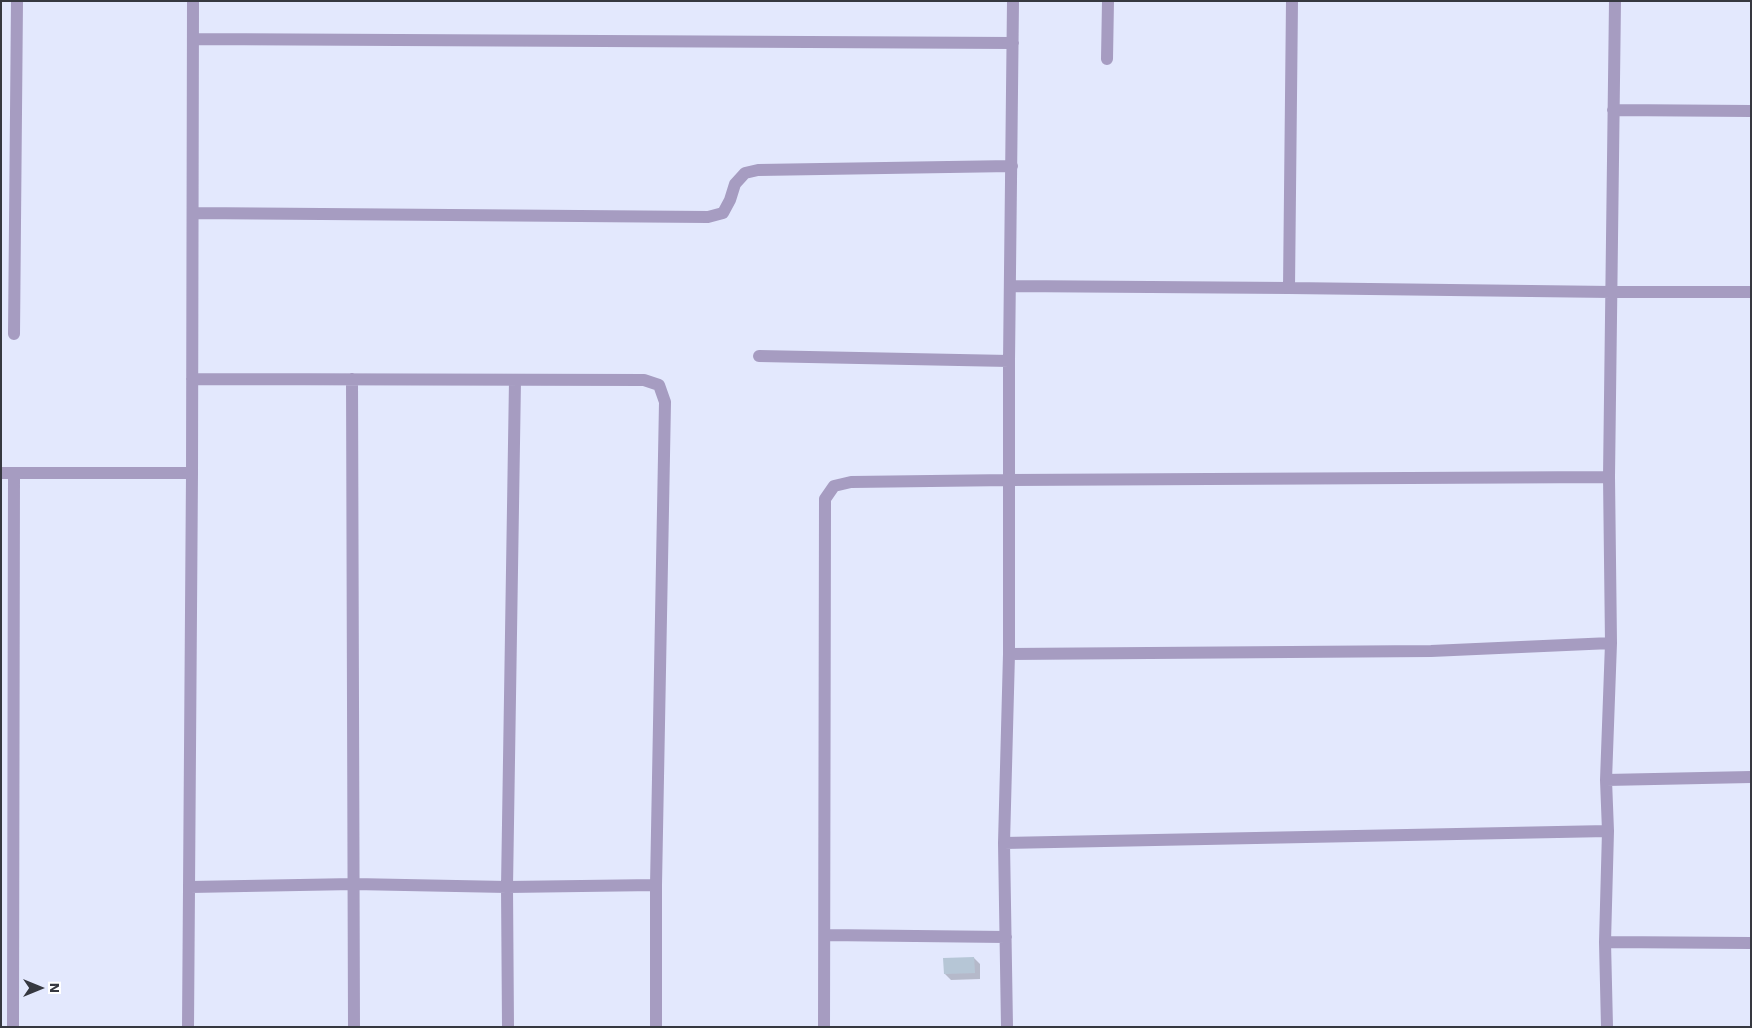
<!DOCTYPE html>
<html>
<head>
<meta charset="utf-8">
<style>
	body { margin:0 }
	#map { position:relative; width:1752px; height:1028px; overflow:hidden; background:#e3e8fd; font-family:"Work Sans",sans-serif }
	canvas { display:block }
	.frame { position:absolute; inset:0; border:2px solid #363840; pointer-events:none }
	.north { position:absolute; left:15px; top:963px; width:50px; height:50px; -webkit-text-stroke:4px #fff; paint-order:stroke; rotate:90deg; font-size:14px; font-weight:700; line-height:20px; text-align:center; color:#363840 }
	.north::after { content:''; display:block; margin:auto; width:18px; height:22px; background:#363840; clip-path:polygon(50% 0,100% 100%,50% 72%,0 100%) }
</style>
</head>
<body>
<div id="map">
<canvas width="1752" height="1028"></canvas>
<div class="frame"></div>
<div class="north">N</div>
</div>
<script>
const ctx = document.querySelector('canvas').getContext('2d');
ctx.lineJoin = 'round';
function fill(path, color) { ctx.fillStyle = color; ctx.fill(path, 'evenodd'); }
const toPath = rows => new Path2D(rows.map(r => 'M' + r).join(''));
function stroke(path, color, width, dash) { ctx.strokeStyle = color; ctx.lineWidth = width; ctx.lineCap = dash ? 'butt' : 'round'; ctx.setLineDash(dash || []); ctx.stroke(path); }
fill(toPath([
	[974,958,980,964,980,979,951,980,945,974]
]), '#0003');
fill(toPath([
	[974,957,975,973,944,974,943,958]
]), '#b6c6d6');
stroke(toPath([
	[1292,1,1289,288,1611,292,1751,292],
	[193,39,1013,43],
	[1107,59,1108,1],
	[1613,110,1751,111],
	[193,213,708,217,723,213,730,200,735,184,745,173,758,170,1012,166],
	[1011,286,1289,288],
	[14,334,17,1],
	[759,356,1009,361],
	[192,379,644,380,659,385,665,402,656,885,656,1027],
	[352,379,354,1027],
	[1,473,192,473,188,1027],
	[192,473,193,1],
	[1009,654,1431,651,1611,643],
	[1606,780,1751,777],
	[1004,843,1608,831],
	[190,887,354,884,507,887,656,885],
	[825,935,1006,937],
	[1605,942,1751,943],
	[13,1027,14,473],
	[508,1027,507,887,515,380],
	[824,1027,825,499,834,486,851,482,1010,480,1609,477],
	[1007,1027,1004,843,1009,654,1009,361,1013,1],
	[1607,1027,1605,942,1608,831,1606,780,1611,643,1609,477,1615,1]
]), '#a69cc1', 12);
</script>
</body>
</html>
